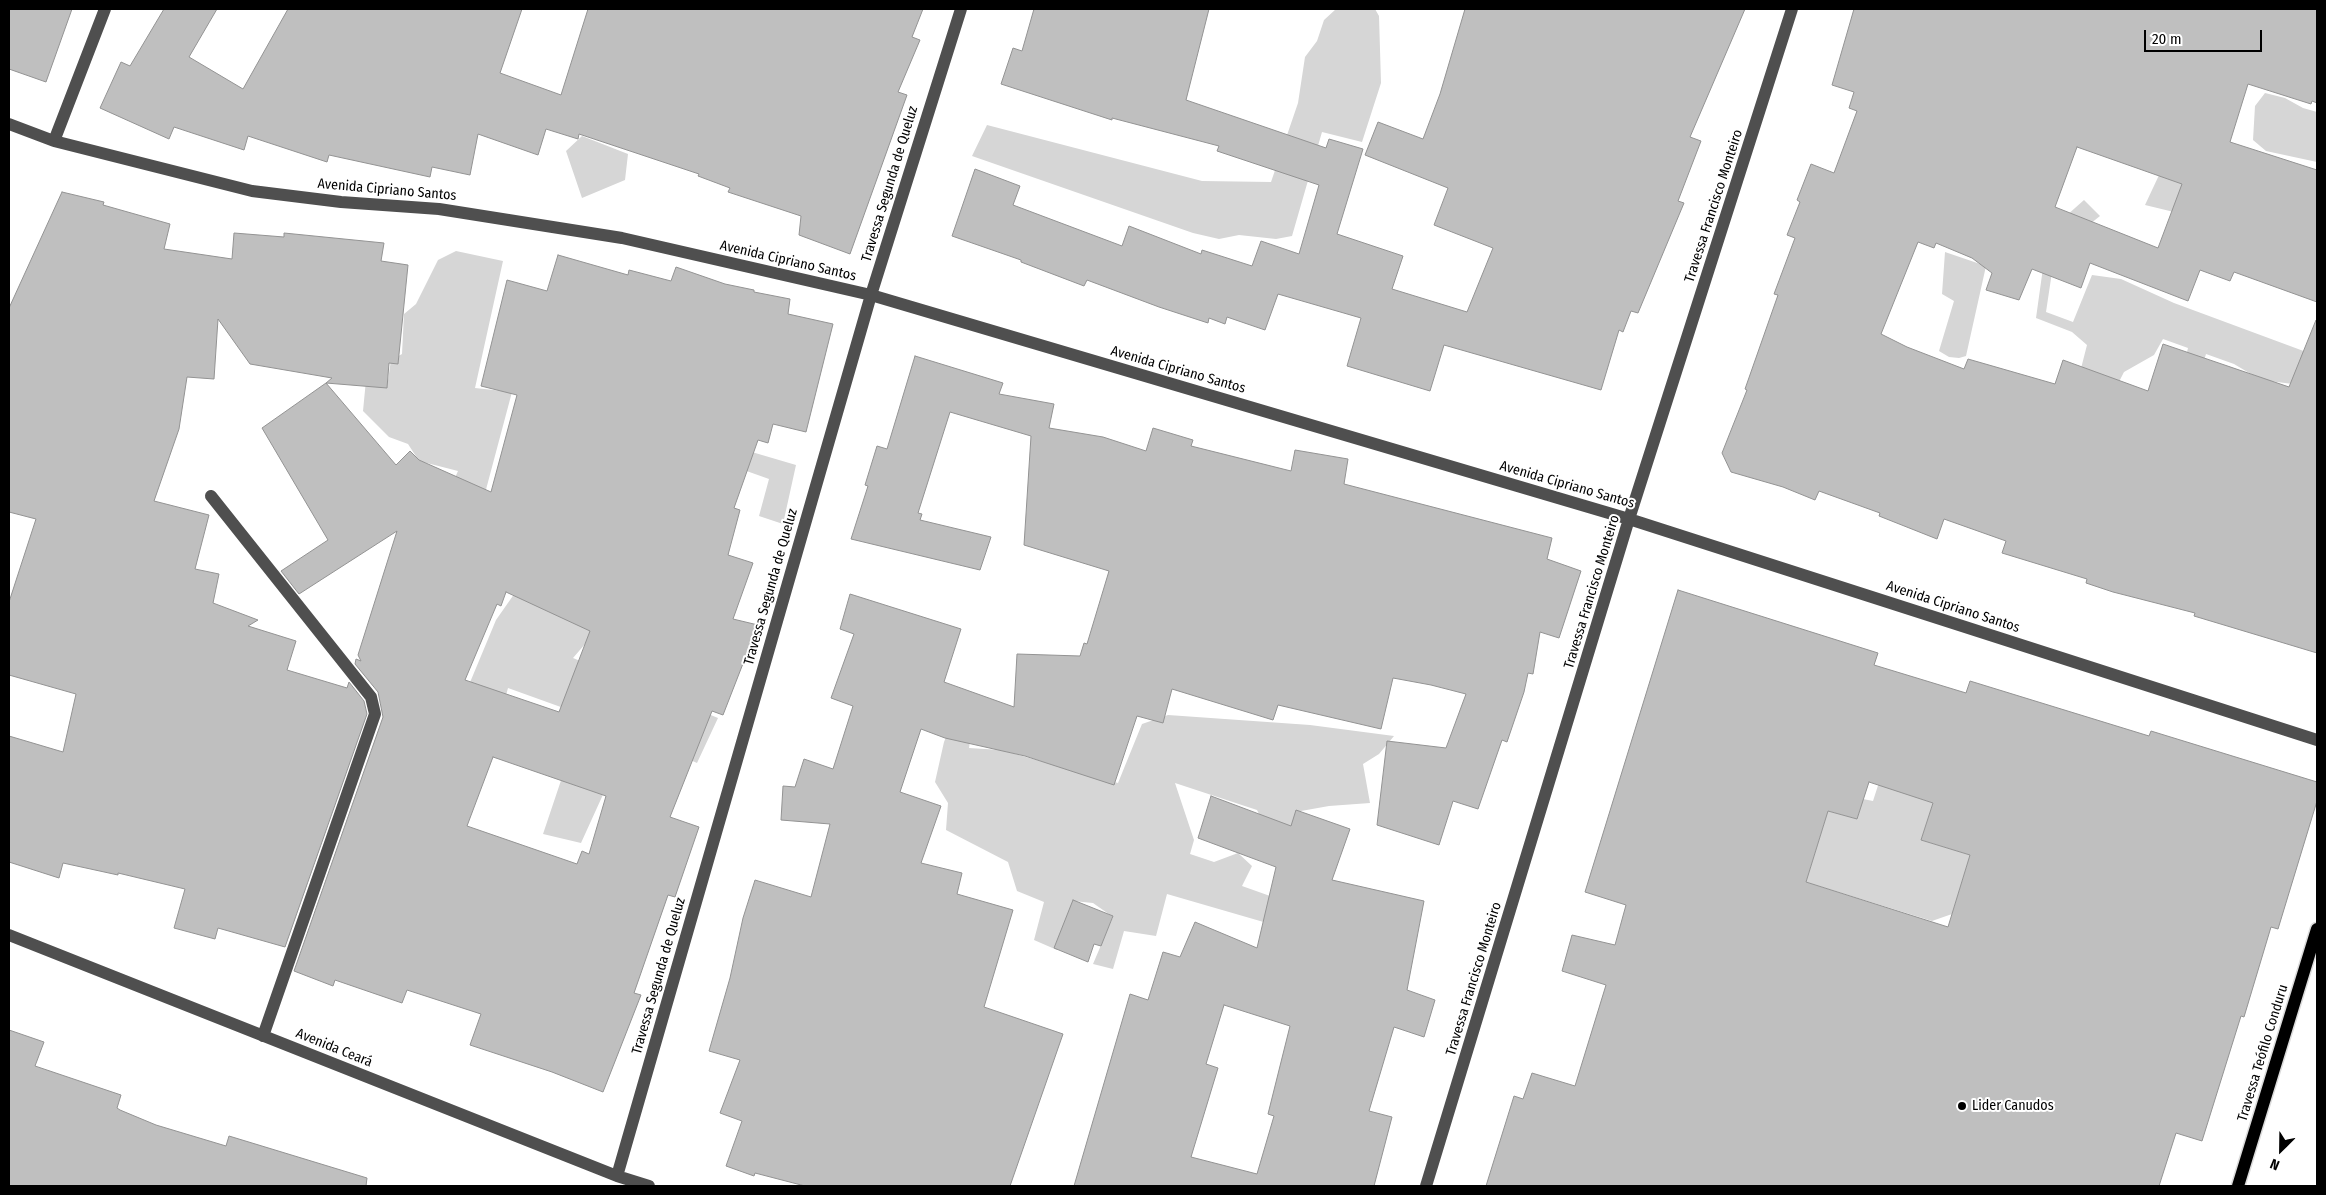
<!DOCTYPE html>
<html>
<head>
<meta charset="utf-8">
<style>
	body { margin:0 }
	#map { position:relative; width:2326px; height:1195px; overflow:hidden; background:#fff; font-family:"Fira Sans Condensed",sans-serif }
	canvas { display:block }
	.frame { position:absolute; inset:0; border:10px solid #000; pointer-events:none }
	.north { position:absolute; left:2256px; top:1125px; width:50px; height:50px; -webkit-text-stroke:4px #fff; paint-order:stroke; rotate:203deg; font-size:14px; font-weight:700; line-height:20px; text-align:center; color:#000 }
	.north::after { content:''; display:block; margin:auto; width:18px; height:22px; background:#000; clip-path:polygon(50% 0,100% 100%,50% 72%,0 100%) }
	.scale { position:absolute; left:2144px; top:30px; width:118px; height:22px; box-sizing:border-box; border:2px solid #000; border-top:0; padding-left:6px; font-size:15px; line-height:18px; white-space:nowrap; color:#000; -webkit-text-stroke:4px #fff; paint-order:stroke }
</style>
</head>
<body>
<div id="map">
<canvas width="2326" height="1195"></canvas>
<div class="frame"></div>
<div class="north">N</div>
<div class="scale">20 m</div>
</div>
<script>
const ctx = document.querySelector('canvas').getContext('2d');
ctx.lineJoin = 'round';
function fill(path, color) { ctx.fillStyle = color; ctx.fill(path, 'evenodd'); }
const toPath = rows => new Path2D(rows.map(r => 'M' + r).join(''));
function stroke(path, color, width, dash) { ctx.strokeStyle = color; ctx.lineWidth = width; ctx.lineCap = dash ? 'butt' : 'round'; ctx.setLineDash(dash || []); ctx.stroke(path); }
function write(font, color, halo, rows, align = 'center') {
  ctx.font = font + ' "Fira Sans Condensed",sans-serif'; ctx.lineWidth = 4; ctx.setLineDash([]); ctx.textBaseline = 'middle'; ctx.strokeStyle = halo; ctx.fillStyle = color; for (const [text, x, y, turn = 0] of rows) {
    ctx.save(); ctx.translate(x, y); ctx.rotate((+turn || 0) * Math.PI / 180); ctx.textAlign = isNaN(turn) ? turn : align; if (halo) ctx.strokeText(text, 0, 0); ctx.fillText(text, 0, 0); ctx.restore();
  }
}
fill(toPath([
	[1336,9,1375,9,1379,16,1381,83,1362,142,1322,132,1292,236,1276,239,1239,235,1219,239,1193,233,972,156,987,125,1202,181,1271,182,1298,103,1305,57,1317,41,1324,20],
	[2265,93,2285,98,2303,108,2317,112,2317,162,2266,151,2253,140,2255,106],
	[582,136,628,154,625,180,582,198,566,151],
	[2160,173,2195,183,2211,221,2145,205],
	[2084,200,2100,216,2055,252,2046,312,2073,322,2092,275,2121,279,2174,303,2317,356,2317,387,2261,380,2234,364,2206,354,2167,486,2155,480,2188,348,2163,339,2154,355,2124,372,2096,427,2076,388,2087,345,2072,332,2036,318,2048,232],
	[456,251,503,261,475,388,512,392,484,497,450,489,458,471,419,461,408,444,389,437,363,411,366,380,387,387,391,360,402,354,404,314,416,304,438,260],
	[1945,252,1986,266,1966,356,1959,358,1949,357,1939,351,1954,301,1942,294],
	[660,425,796,465,783,524,759,516,769,479,682,448],
	[517,590,617,607,573,658,718,718,697,763,631,733,581,843,543,834,583,715,508,688,501,714,466,692,496,620],
	[976,701,969,748,1001,750,1118,783,1142,724,1168,715,1310,725,1394,736,1379,754,1363,764,1370,803,1329,806,1301,811,1291,837,1268,832,1257,810,1175,783,1194,840,1190,854,1214,862,1238,853,1252,866,1242,886,1301,907,1298,932,1167,894,1156,936,1124,931,1113,969,1093,964,1113,917,1093,903,1073,901,1057,950,1034,940,1044,902,1017,891,1008,862,946,830,948,803,935,782,944,742,958,707],
	[1883,770,1911,779,1907,794,1933,803,1921,840,1970,855,1952,914,1932,921,1806,882,1828,811,1857,819,1863,799,1873,801]
]), '#d6d6d6');
const building = toPath([
	[9,9,72,9,46,82,9,69,9,9],
	[164,9,217,9,189,57,243,89,288,9,522,9,500,73,561,95,588,9,923,9,912,37,920,40,898,92,907,95,850,254,799,235,801,216,728,192,730,188,698,176,699,174,579,134,578,139,546,129,538,155,478,134,470,175,432,167,430,177,329,155,327,162,248,136,244,150,174,127,169,139,100,108,121,62,130,66,164,9],
	[1034,9,1209,9,1186,100,1326,148,1329,139,1363,149,1337,234,1403,256,1392,289,1467,312,1493,248,1434,225,1448,188,1365,155,1378,122,1423,139,1440,94,1465,9,1745,9,1690,137,1701,141,1678,201,1684,203,1638,313,1631,311,1623,332,1619,330,1601,390,1444,345,1430,391,1347,366,1361,318,1278,294,1265,330,1227,317,1225,324,1209,318,1208,323,1159,307,1087,280,1084,286,1021,262,1021,260,952,236,975,169,1020,186,1013,205,1122,246,1129,226,1201,254,1202,250,1252,266,1261,241,1299,254,1319,185,1217,151,1219,146,1112,118,1112,120,1001,84,1013,48,1022,51,1034,9],
	[1854,9,2317,9,2317,103,2312,101,2311,104,2248,84,2230,142,2317,170,2317,302,2234,272,2230,281,2200,270,2188,301,2090,263,2081,288,2032,269,2019,300,1986,290,1992,273,1972,258,1936,243,1934,248,1918,242,1881,334,1907,347,1964,369,1968,359,2055,384,2063,360,2148,391,2163,344,2289,387,2316,320,2317,321,2317,653,2194,616,2195,613,2113,592,2086,583,2087,579,2002,553,2006,541,1944,519,1937,539,1879,516,1880,513,1819,491,1815,500,1783,487,1731,472,1722,453,1747,390,1745,389,1778,295,1774,294,1795,238,1787,235,1800,202,1797,200,1811,164,1834,173,1857,111,1849,108,1854,92,1832,85,1854,9],
	[2077,147,2182,184,2158,248,2055,207,2077,147],
	[62,192,104,202,103,205,170,224,164,249,232,259,234,233,284,237,284,233,384,243,381,261,408,265,398,364,389,363,387,388,326,383,332,378,250,364,218,319,214,379,187,377,179,429,154,501,209,515,195,569,219,574,213,603,258,620,248,626,296,641,287,670,347,688,349,682,364,701,367,714,285,947,218,928,215,939,174,928,185,889,118,873,118,875,63,863,59,878,9,862,9,736,63,752,76,694,9,675,9,602,36,519,9,512,9,308,62,192],
	[558,255,628,275,629,270,671,281,676,267,725,284,754,290,754,292,790,299,788,314,833,324,806,432,773,424,768,443,758,440,734,508,740,510,728,555,753,563,733,619,758,625,723,715,712,711,670,817,699,827,675,897,668,895,634,993,641,995,603,1092,552,1072,470,1045,481,1014,407,990,402,1003,335,980,333,986,294,971,383,717,378,692,355,664,356,659,361,661,358,655,397,531,299,594,281,571,328,540,262,428,326,383,396,465,410,451,419,460,491,492,517,395,481,386,507,280,547,291,558,255],
	[506,592,590,631,559,712,465,680,497,604,501,606,506,592],
	[493,757,606,796,589,854,582,851,577,864,467,826,493,757],
	[915,356,1003,383,999,394,1054,404,1049,428,1103,437,1146,451,1153,428,1193,440,1191,446,1291,471,1295,450,1348,459,1344,484,1552,538,1547,559,1581,571,1559,638,1540,632,1533,674,1528,673,1524,692,1507,742,1502,740,1478,809,1453,801,1439,845,1377,825,1387,741,1446,748,1466,694,1431,685,1393,678,1381,729,1278,705,1273,720,1172,689,1163,723,1137,716,1114,785,1025,756,945,738,921,729,900,792,941,806,921,863,962,873,957,894,1013,910,984,1007,1063,1034,1010,1186,805,1186,755,1173,754,1176,726,1166,742,1121,720,1113,740,1060,709,1051,730,978,743,918,755,880,811,897,830,824,781,820,783,786,795,787,804,759,833,769,853,706,831,698,854,634,840,629,850,594,961,629,944,682,1014,707,1017,654,1080,656,1084,643,1087,644,1109,571,1024,545,1031,436,950,412,918,513,922,514,920,520,991,537,980,570,851,539,868,486,865,485,877,446,887,449,915,356],
	[1678,590,1878,653,1874,665,1966,693,1970,681,2149,736,2151,731,2317,782,2317,801,2278,929,2271,927,2244,1017,2241,1016,2202,1141,2176,1133,2159,1186,1486,1186,1514,1096,1523,1099,1532,1073,1575,1086,1606,985,1562,971,1572,935,1615,945,1626,905,1585,892,1678,590],
	[1869,782,1933,803,1921,840,1970,855,1948,927,1806,882,1828,811,1857,819,1869,782],
	[1211,796,1291,826,1296,810,1350,829,1332,880,1424,901,1407,990,1435,1000,1424,1037,1394,1027,1369,1111,1392,1117,1374,1186,1074,1186,1130,994,1148,1000,1163,952,1180,957,1195,922,1257,948,1276,867,1198,838,1211,796],
	[1224,1005,1290,1026,1268,1114,1274,1116,1257,1174,1191,1157,1218,1068,1206,1064,1224,1005],
	[1073,900,1113,916,1101,946,1094,944,1088,962,1054,948,1073,900],
	[9,1030,44,1042,35,1066,121,1095,117,1108,120,1110,156,1125,226,1146,229,1136,367,1178,366,1186,9,1186,9,1030]
]);
fill(building, '#bfbfbf');
stroke(building, '#939393', 1);
const major = toPath([
	[2238,1186,2317,929]
]);
stroke(major, '#dbdbdb', 15);
stroke(toPath([
	[9,124,54,141,252,191,341,202,439,209,622,238,871,295,1629,519,2317,740],
	[54,141,105,9],
	[211,496,371,697,375,714,263,1036],
	[9,935,617,1176,649,1186],
	[617,1176,871,295,961,9],
	[1426,1186,1629,519,1792,9]
]), '#4f4f4f', 12);
stroke(major, '#000', 12);
for (const [x, y, r, color] of [
	[1962,1106,5,"#000"]
]) { const dot = new Path2D(); dot.arc(x, y, r, 0, 2 * Math.PI); ctx.fillStyle = color; ctx.fill(dot); stroke(dot, '#fff', 2); }
write('14px', '#000', '#fff', [
	["Travessa Segunda de Queluz",890,184,-73],
	["Avenida Cipriano Santos",387,190,5],
	["Travessa Francisco Monteiro",1714,206,-72],
	["Avenida Cipriano Santos",788,261,13],
	["Avenida Cipriano Santos",1178,370,16],
	["Avenida Cipriano Santos",1567,485,16],
	["Travessa Segunda de Queluz",771,587,-74],
	["Travessa Francisco Monteiro",1592,592,-73],
	["Avenida Cipriano Santos",1953,607,18],
	["Travessa Segunda de Queluz",659,976,-74],
	["Travessa Francisco Monteiro",1474,979,-73],
	["Avenida Ceará",334,1048,22],
	["Travessa Teófilo Conduru",2263,1053,-73]
]);
write('14px', '#000', '#fff', [
	["Lider Canudos",1972,1106]
], 'left');
</script>
</body>
</html>
